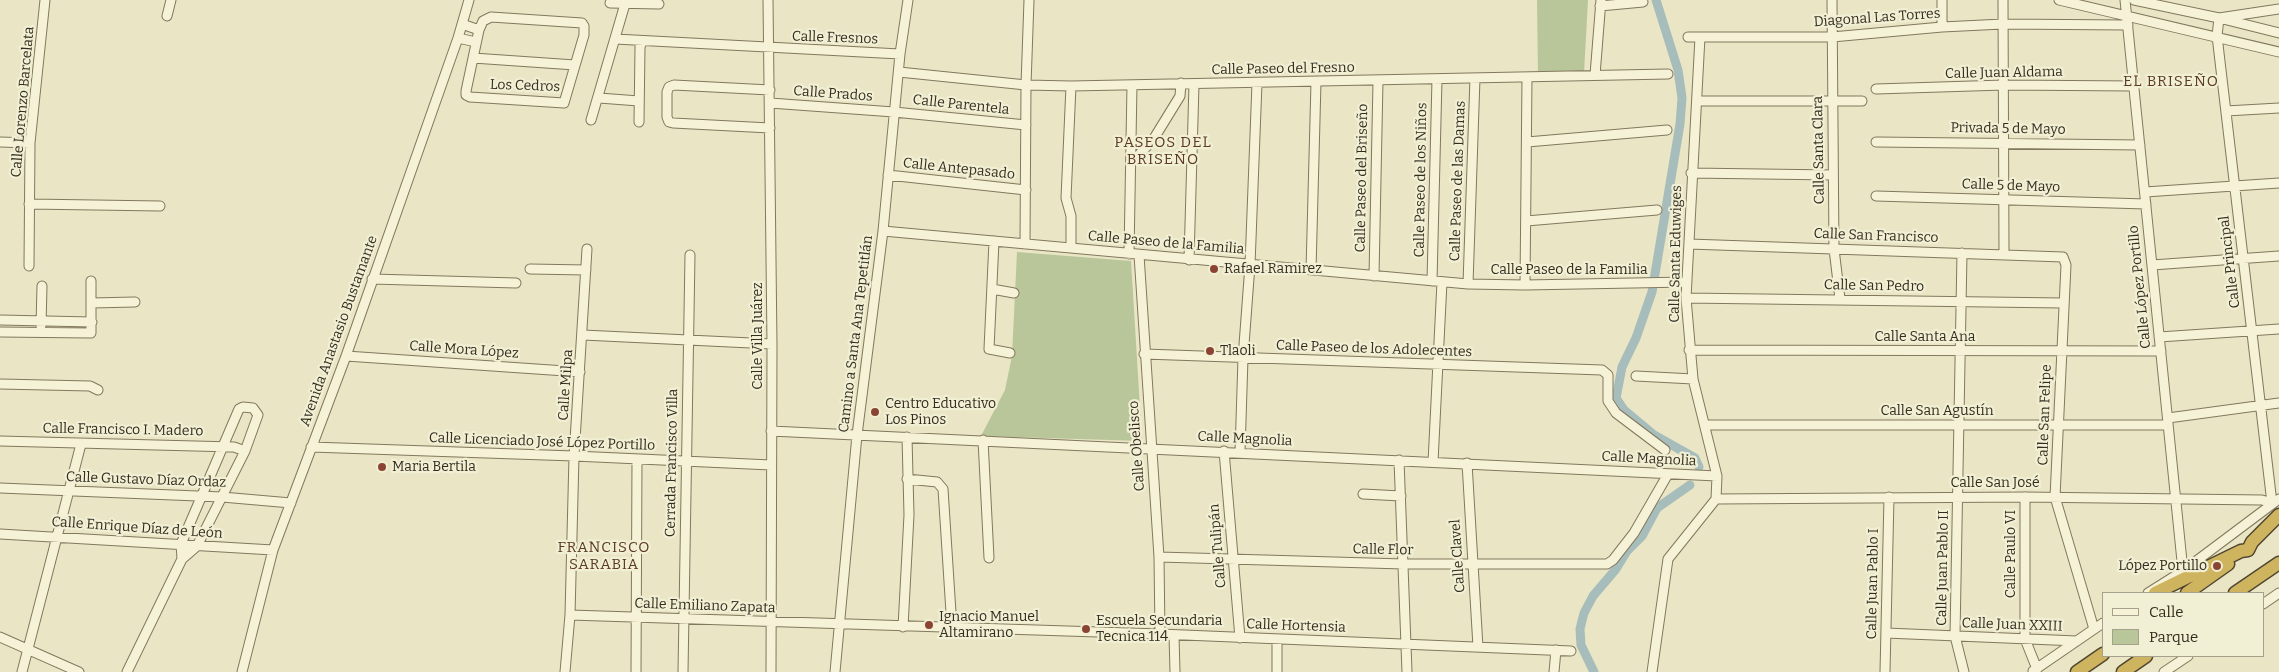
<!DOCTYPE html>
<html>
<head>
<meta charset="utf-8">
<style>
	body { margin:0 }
	#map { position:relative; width:2279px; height:672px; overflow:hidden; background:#e9e5c5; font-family:Bitter,serif }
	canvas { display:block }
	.legend { position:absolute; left:2102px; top:592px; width:162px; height:65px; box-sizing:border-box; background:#f1efd4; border:1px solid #a5a18c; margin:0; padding:6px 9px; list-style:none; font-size:15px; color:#342d1f }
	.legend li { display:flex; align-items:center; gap:10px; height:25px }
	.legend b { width:25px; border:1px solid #a5a18c }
</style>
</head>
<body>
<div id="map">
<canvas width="2279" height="672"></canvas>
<ul class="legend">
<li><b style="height:6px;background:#f5f2d7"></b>Calle</li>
<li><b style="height:14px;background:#b8c69a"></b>Parque</li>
</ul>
</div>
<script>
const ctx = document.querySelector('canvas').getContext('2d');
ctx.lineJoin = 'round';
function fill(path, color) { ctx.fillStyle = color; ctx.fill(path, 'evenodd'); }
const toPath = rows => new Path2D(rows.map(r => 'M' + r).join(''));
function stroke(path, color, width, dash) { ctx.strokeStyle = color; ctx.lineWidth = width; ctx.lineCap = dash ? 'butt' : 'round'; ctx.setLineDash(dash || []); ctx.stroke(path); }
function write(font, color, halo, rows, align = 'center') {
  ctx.font = font + ' Bitter,serif'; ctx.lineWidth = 4.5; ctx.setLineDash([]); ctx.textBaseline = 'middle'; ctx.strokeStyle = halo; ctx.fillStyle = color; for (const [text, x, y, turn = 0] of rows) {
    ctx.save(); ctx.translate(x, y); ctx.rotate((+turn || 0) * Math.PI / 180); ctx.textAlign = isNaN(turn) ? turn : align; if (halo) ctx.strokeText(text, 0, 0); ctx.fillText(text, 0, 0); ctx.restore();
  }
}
fill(toPath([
	[1537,0,1588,0,1584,73,1538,74],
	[1017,252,1131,261,1142,441,981,436,1005,390,1012,356]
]), '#b8c69a');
stroke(toPath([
	[1656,0,1678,70,1682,98,1680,124,1652,292,1636,338,1622,367,1616,398,1624,410,1654,435,1695,458,1699,467],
	[1594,672,1581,645,1580,629,1584,613,1593,596,1616,569,1627,551,1642,536,1657,508,1690,485]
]), '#a6bdbb', 9);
const minor = toPath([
	[768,0,772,344,771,672],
	[1832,0,1834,249,1840,299],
	[1942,0,1942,27],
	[2003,0,2004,254],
	[2059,0,2279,52],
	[2125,0,2183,571],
	[2134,0,2219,18,2279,33],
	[610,3,659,4],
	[1600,6,1643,2],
	[167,16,171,0],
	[491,17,582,23,584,26,584,35,564,103,470,97,466,95,466,91,479,30,483,21,491,17],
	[462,24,479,30],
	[1688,37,1832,37,1942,27,2003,24,2128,25],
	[1700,37,1686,298,1693,379,1717,476,1716,499],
	[458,38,476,42],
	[615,39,900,54],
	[473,58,575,65],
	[899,72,1026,85,1071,86,1668,74],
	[1595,75,1601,0],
	[1071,86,1066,198,1071,216,1071,248],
	[1876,89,2004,85,2134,86],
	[599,98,639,101],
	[1697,101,1862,101],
	[770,103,894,112,1026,125],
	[2226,111,2279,108],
	[591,120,625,4],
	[639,122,640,47,642,41],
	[770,128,673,123,669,122,667,117,667,92,669,87,674,85,770,90],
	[0,142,30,143],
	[1527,142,1667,130],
	[1876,142,2140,145],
	[1132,162,1153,140,1180,96,1181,83],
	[1691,173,1833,175],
	[888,175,1026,190],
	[2145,192,2279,183],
	[1876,196,2146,204],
	[29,204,160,206],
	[1526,221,1657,210],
	[883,231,1468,284,1525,285,1687,282],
	[994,241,989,349,1010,353],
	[1025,244,1026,85,1029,0],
	[1689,244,2063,257,2066,265,2055,497,2094,629],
	[1962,253,1955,636,1964,672],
	[1129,254,1132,85],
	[1139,255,1159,557,1160,634],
	[1189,260,1194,84],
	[2152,265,2279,256],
	[29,266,30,143,45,0],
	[530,269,586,270],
	[1311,270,1316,82],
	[1374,276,1378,81],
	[372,279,516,283],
	[1432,281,1437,79],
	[1468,284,1475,78],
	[1525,285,1527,77],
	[992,289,1014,293],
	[1686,298,2063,303],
	[91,303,135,302],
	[0,320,92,322],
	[41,326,42,286],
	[0,332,91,333,91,281],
	[583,335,772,344],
	[2159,337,2279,329],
	[1689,350,2161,351],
	[1144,354,1602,370,1608,375,1608,401,1616,413,1665,450],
	[346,356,580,372],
	[1636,376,1693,379],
	[0,384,90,386,98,390],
	[2168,418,2279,403],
	[1705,425,2168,425],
	[771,431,1717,476],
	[983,440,989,558],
	[0,441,234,447,245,451],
	[311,447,574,456,771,465],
	[1224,451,1240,638],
	[1240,452,1243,358,1250,265,1257,83],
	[1399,460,1407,672],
	[1433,462,1442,282],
	[1467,463,1478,647],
	[907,479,937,482,943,489,952,628],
	[0,488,222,497,291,503],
	[1363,494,1401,496],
	[2025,497,2025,639,2037,669],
	[1716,499,2025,497,2262,500,2272,503,2217,36,2219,18,2279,9],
	[0,534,273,550],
	[1159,557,1404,564,1607,564,1613,560,1634,533,1668,474],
	[2148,593,2183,571,2279,499],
	[2263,604,2279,593],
	[570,615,1160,634,1571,651],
	[903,627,909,515,907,437],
	[1886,633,2077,641],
	[1174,635,1175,672],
	[0,637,79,672],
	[2033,671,2103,623],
	[22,672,81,444],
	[127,672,182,559,197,546,245,451,258,415,253,408,243,407,239,409,181,544,182,559],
	[242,672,273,550,346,356,458,38,469,0],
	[565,672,570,615,574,456,587,249],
	[636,672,637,459],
	[683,672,690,255],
	[835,672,857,435,883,231,900,54,908,0],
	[1277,672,1277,639],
	[1554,672,1556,650],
	[1652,672,1668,559,1716,499],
	[1885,672,1889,497],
	[2164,672,2188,656]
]);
const highway = toPath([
	[2155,593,2241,551,2248,550,2252,542,2279,515],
	[2187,593,2228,564],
	[2235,593,2279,563],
	[2077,672,2103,654],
	[2123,672,2146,656]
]);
stroke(minor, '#82785d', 11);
stroke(highway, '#504631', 15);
stroke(minor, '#f5f2d7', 9);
stroke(highway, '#cfb45f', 12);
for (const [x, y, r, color] of [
	[1214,269,5,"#8b4434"],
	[1210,351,5,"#8b4434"],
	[875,412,5,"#8b4434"],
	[382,467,5,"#8b4434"],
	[2217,566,5,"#8b4434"],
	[929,625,5,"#8b4434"],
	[1086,629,5,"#8b4434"]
]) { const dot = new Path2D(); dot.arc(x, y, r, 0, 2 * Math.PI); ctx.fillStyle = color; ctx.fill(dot); stroke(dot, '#f1efd4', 2); }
write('14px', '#342d1f', '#f1efd4', [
	["Diagonal Las Torres",1877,18,-4],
	["Calle Fresnos",835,38,2],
	["Calle Paseo del Fresno",1283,69,-1],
	["Calle Juan Aldama",2004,73,-1],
	["Los Cedros",525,86,2],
	["Calle Prados",833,94,4],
	["Calle Lorenzo Barcelata",23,102,-85],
	["Calle Parentela",961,105,6],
	["Privada 5 de Mayo",2008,129,1],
	["Calle Santa Clara",1819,150,-91],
	["Calle Antepasado",959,169,6],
	["Calle Paseo del Briseño",1362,178,-89],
	["Calle Paseo de los Niños",1421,180,-89],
	["Calle Paseo de las Damas",1458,181,-88],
	["Calle 5 de Mayo",2011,186,2],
	["Calle San Francisco",1876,236,2],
	["Calle Paseo de la Familia",1166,243,5],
	["Calle Santa Eduwiges",1676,254,-89],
	["Calle Principal",2230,262,-97],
	["Calle Paseo de la Familia",1569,270],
	["Calle San Pedro",1874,286,1],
	["Calle López Portillo",2140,287,-96],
	["Avenida Anastasio Bustamante",339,331,-70],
	["Camino a Santa Ana Tepetitlán",856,334,-83],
	["Calle Villa Juárez",758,336,-90],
	["Calle Santa Ana",1925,337],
	["Calle Paseo de los Adolecentes",1374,349,2],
	["Calle Mora López",464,350,4],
	["Calle Milpa",566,385,-86],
	["Calle San Agustín",1937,411],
	["Calle San Felipe",2045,415,-88],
	["Calle Francisco I. Madero",123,430,1],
	["Calle Magnolia",1245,439,3],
	["Calle Licenciado José López Portillo",542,442,2],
	["Calle Obelisco",1137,446,-94],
	["Calle Magnolia",1649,459,3],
	["Cerrada Francisco Villa",672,463,-89],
	["Calle Gustavo Díaz Ordaz",146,480,2],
	["Calle San José",1995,483],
	["Calle Enrique Díaz de León",137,528,4],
	["Calle Tulipán",1218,546,-95],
	["Calle Flor",1383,550,1],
	["Calle Paulo VI",2011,554,-90],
	["Calle Clavel",1458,556,-94],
	["Calle Juan Pablo II",1943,568,-89],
	["Calle Juan Pablo I",1873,584,-89],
	["Calle Emiliano Zapata",705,606,2],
	["Calle Juan XXIII",2012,625,2],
	["Calle Hortensia",1296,626,2]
]);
write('14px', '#342d1f', '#f1efd4', [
	["Rafael Ramirez",1224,269],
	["Tlaoli",1220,351],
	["Centro Educativo",885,404],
	["Los Pinos",885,420],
	["Maria Bertila",392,467],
	["López Portillo",2207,566,"right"],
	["Ignacio Manuel",939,617],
	["Altamirano",939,633],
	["Escuela Secundaria",1096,621],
	["Tecnica 114",1096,637]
], 'left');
ctx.letterSpacing = '1px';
write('15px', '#5c3a24', '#f1efd4', [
	["EL BRISEÑO",2171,82],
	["PASEOS DEL",1163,143],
	["BRISEÑO",1163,160],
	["FRANCISCO",604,548],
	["SARABIA",604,565]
]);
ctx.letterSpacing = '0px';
</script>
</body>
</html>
